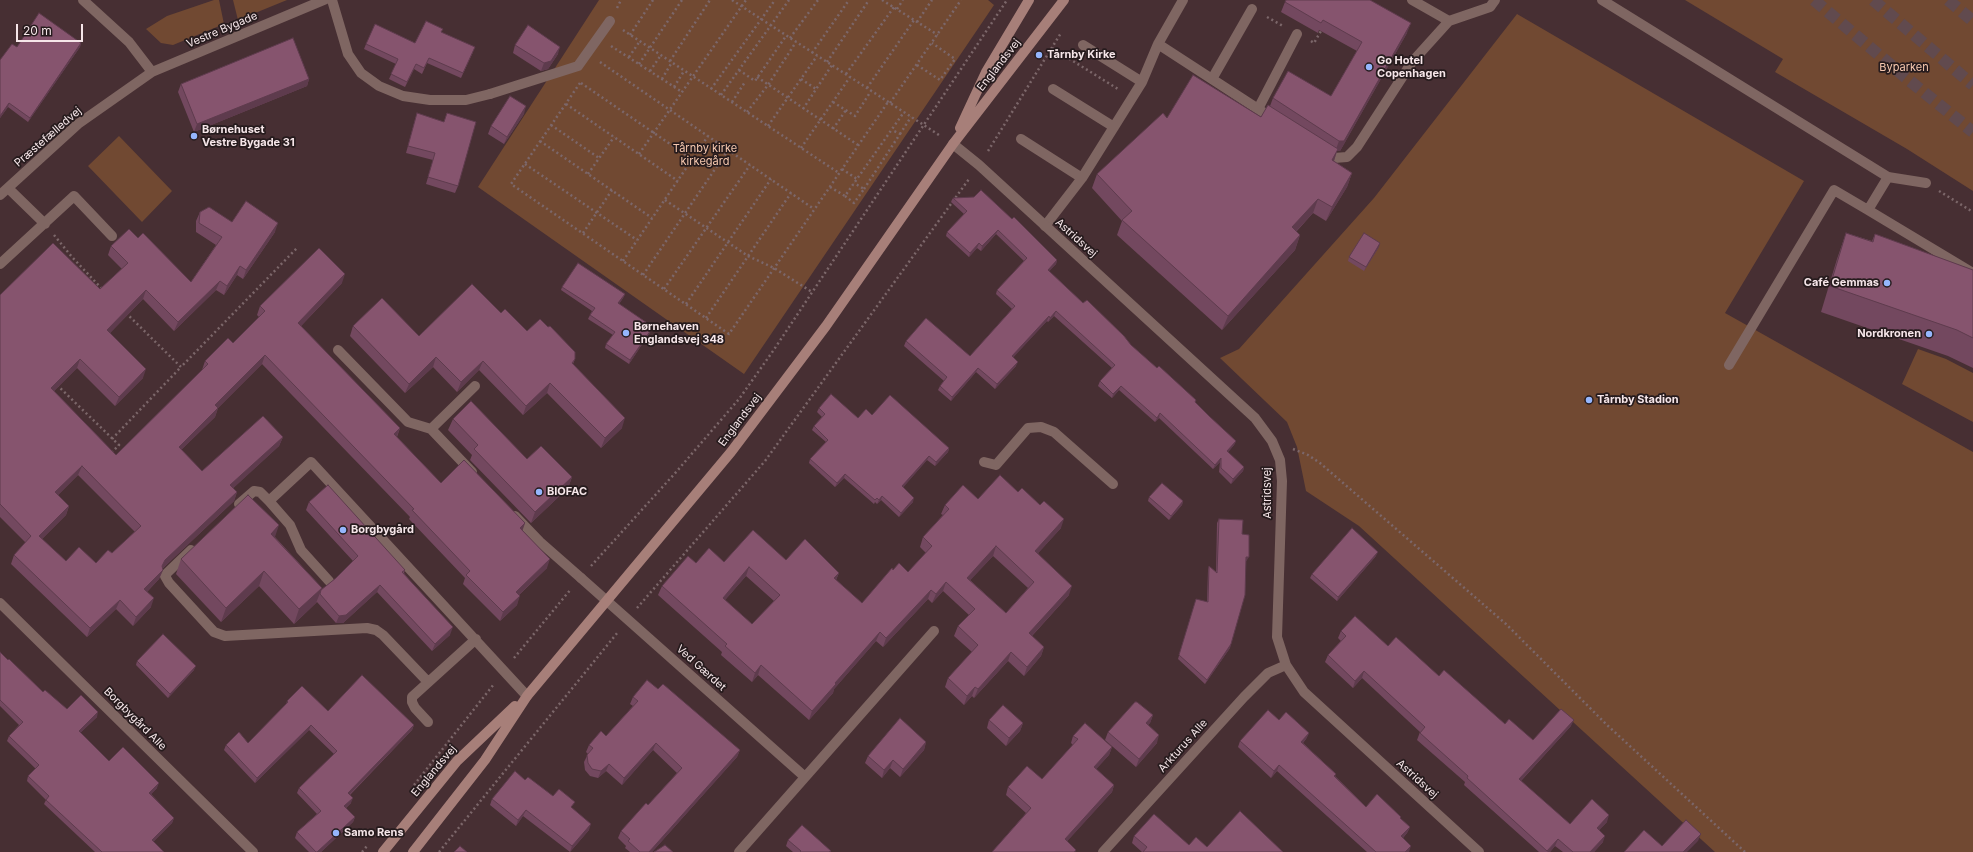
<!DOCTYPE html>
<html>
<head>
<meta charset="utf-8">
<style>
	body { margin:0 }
	#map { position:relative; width:1973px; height:852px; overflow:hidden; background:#472f33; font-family:Inter,sans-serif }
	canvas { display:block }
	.scale { position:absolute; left:16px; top:24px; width:67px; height:18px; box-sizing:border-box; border:2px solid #f6e6e9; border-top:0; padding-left:5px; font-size:12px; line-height:14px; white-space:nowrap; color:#f6e6e9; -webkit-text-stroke:3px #261b1d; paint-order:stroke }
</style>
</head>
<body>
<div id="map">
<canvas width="1973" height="852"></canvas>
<div class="scale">20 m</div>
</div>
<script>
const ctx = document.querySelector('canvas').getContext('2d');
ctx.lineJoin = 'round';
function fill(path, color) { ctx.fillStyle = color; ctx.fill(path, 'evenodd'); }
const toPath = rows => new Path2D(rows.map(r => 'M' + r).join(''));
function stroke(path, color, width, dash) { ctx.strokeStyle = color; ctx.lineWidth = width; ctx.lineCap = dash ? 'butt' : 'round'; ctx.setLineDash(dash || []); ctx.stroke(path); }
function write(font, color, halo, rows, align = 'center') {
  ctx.font = font + ' Inter,sans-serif'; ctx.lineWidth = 3.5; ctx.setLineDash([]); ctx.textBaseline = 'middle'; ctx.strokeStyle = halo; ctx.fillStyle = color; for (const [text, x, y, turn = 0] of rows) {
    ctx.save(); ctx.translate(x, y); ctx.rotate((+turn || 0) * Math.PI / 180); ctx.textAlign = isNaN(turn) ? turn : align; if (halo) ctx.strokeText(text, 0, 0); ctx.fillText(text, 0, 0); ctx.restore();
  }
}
fill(toPath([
	[214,0,219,0,224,24,173,45,161,43,146,29,167,16],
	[233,0,287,0,238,20],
	[599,0,988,0,994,5,744,374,478,187],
	[1685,0,1973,0,1973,191,1907,149,1775,72,1783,59],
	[1517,14,1804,181,1725,313,1973,452,1973,852,1715,852,1359,526,1306,491,1297,447,1287,422,1220,358,1239,349,1374,198],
	[119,136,172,191,142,222,88,166],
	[1918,349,1946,359,1973,373,1973,422,1902,384]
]), '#714932');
stroke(toPath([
	[1814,0,1905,77,1973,132],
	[1873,0,1973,85],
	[1948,0,1973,21]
]), '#614a4e', 12, [12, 6]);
stroke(toPath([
	[732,0,939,135],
	[882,0,938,35],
	[617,8,621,0],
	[897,9,903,0],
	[1267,17,1283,26],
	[917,22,932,0],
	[623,30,839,173],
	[630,35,653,0],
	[790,38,818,0],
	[1311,41,1314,43,1321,31],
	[611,46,682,92],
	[1052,48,1118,89],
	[812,53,849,0],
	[629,57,640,41],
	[670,61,710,0],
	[600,62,814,209],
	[827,62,869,0],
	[639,64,682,0],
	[917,65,940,80,955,59,932,43],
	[739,70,755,81,786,36],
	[650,71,661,55],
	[846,74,894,7],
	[757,77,858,145],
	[662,79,672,62],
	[801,79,816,89],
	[580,83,511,184,729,334,888,102],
	[581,83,692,159],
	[674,87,684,71],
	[867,88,914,20],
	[711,89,775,0],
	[721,95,789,0],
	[732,102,745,82],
	[833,102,855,116,871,91],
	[890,103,961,0],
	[566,104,678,181],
	[803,109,832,65],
	[747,112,768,85,796,42],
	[551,125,599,158],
	[768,126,817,56],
	[833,129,846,110],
	[900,134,911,117],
	[540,141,652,218],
	[801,148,850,77],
	[988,151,1061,33],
	[639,154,746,0],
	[525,164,637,240],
	[842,169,857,179],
	[588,174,614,137],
	[830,187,845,196,904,112],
	[864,189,900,134,892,130],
	[1939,191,1973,212],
	[845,196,854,203,864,189,854,183],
	[665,200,748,256,774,268,812,292],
	[583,233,612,190],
	[54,235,72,257,103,290],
	[623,261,708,136],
	[643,275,728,150],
	[664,289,750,165],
	[686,304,771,179],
	[126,313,181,367,297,248],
	[706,318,791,193],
	[57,385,119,445,111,453],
	[112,439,181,367],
	[1293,449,1308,455,1320,463,1506,624,1607,725,1745,852],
	[591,566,677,471,739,399,773,351,1007,0],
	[637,608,765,461,969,179],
	[514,658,571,589],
	[414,785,494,684],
	[362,852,367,846],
	[439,852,618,632]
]), '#7c676a', 2.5, [2, 3]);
stroke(toPath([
	[1412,0,1449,21],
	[1158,44,1275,120],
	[1083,45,1142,82],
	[1212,79,1252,9],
	[1053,89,1114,127],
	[490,94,578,66,610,21],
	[1258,109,1297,34],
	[1021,139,1082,178],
	[1323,151,1334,158,1347,157,1357,147,1412,62,1449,21,1490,7,1495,0],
	[1888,177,1868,210,1973,273],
	[1045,226,1082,178,1142,82,1158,44,1183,0],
	[338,350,408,422,431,429],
	[1729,365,1834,190,1868,210],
	[984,462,996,465,1028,428,1041,427,1054,432,1113,484],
	[472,472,431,429,475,386],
	[269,501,290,525,301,550,329,581],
	[239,504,254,491,260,492,269,501,311,462,527,696],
	[515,516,540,542,581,578],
	[191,550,167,573,165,576,169,583,214,632,225,636,367,628,376,630,383,635,428,682],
	[428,722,415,708,412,702,412,697,476,639]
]), '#7f6662', 10);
stroke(toPath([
	[83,0,129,42,152,72],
	[332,0,348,54,361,73,379,86,403,96,430,100,466,100,490,94],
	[1602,0,1888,177,1926,183],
	[953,144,979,165,1255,418,1272,441,1280,460,1282,481,1277,637,1286,665,1304,692,1479,852],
	[8,188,45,224],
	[0,195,78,124,152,72,324,0],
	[0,264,74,196,112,236],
	[581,578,805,777],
	[0,603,253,852],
	[739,852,934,631],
	[1103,852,1244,697,1268,673,1286,665]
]), '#7f6662', 10);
stroke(toPath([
	[960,128,986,72,1029,0],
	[383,852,457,761,515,706],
	[413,852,485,760,527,696,731,452,826,326,953,144,1064,0]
]), '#a77f79', 10);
fill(toPath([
	[1285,2,1407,33,1340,151,1337,151,1334,161,1352,173,1347,187,1326,221,1313,213,1296,232,1300,235,1295,250,1222,330,1117,235,1122,221,1092,188,1097,174,1167,118,1261,117,1270,106,1273,98,1331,96,1357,51,1319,30,1318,33,1281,12],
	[441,32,473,52,461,78,427,63,422,74,414,69,405,87,389,79,396,64,364,49,366,44,415,43],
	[81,43,80,47,28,122,8,107,0,118,0,60,17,47],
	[515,45,558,54,548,69,541,71,513,53],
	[309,79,307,86,194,132,178,92,181,84],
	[417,113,444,122,447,113,458,186,455,193,426,184,433,160,406,153,415,120],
	[524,114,504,144,488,134,491,126],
	[953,198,1057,260,1056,264,1049,271,1083,303,1131,345,1195,402,1209,416,1236,441,1234,445,1228,452,1244,467,1243,471,1231,484,1219,472,1220,462,1213,469,1159,418,1155,422,1119,390,1112,398,1098,386,1100,381,1112,368,1054,316,1048,322,1047,321,1013,357,1016,366,995,389,976,372,951,401,938,390,940,386,944,381,904,346,906,341,970,356,1012,309,996,294,997,290,1024,261,996,234,981,251,977,248,969,257,946,236,947,232,964,214,951,202],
	[200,212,232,222,275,232,243,279,237,275,224,295,216,290,174,331,143,299,110,333,143,378,115,406,77,368,54,391,116,455,202,370,205,361,233,343,259,317,257,315,260,306,342,283,301,326,400,428,397,437,441,483,525,523,522,530,547,568,519,595,517,605,500,621,463,584,465,578,409,519,410,517,262,364,218,408,215,417,181,450,202,471,283,437,279,446,233,488,237,492,234,501,162,569,163,570,159,579,147,592,151,607,133,626,116,609,87,637,11,564,14,555,26,543,0,517,0,295,100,289,122,269,108,255,111,246,138,238,191,282,216,245,196,232,196,221],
	[78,475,135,532,112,553,96,563,66,561,42,539,66,515,69,506,58,495],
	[1846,233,1872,241,1875,234,1973,270,1973,368,1948,356,1821,312,1837,259],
	[1379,247,1364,271,1348,261,1349,257],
	[562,287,625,294,623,298,619,304,653,327,651,331,629,364,605,348,606,344,613,335,588,319,592,311,561,290],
	[501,313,527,331,575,359,573,364,622,428,601,448,547,393,523,415,479,370,457,392,433,367,405,393,350,336,353,326,419,336],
	[819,408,858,418,872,415,949,448,948,452,935,466,927,460,903,487,913,502,899,517,881,500,877,504,875,502,874,504,844,478,835,487,809,463,810,459,826,442,812,430,814,426,822,417,817,412],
	[453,419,527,459,572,477,568,488,531,523,470,460,472,455,448,430],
	[1018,492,1061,528,1038,553,1069,595,1032,636,1044,647,1041,656,1024,676,1008,661,974,698,972,696,964,705,945,687,948,678,972,652,954,636,958,626,969,615,943,591,932,603,928,599,883,647,876,641,834,689,833,693,809,720,758,675,752,682,721,655,722,652,658,595,662,586,696,563,786,560,839,573,836,580,862,603,893,570,908,572,926,553,920,547,923,537,943,515,941,514,945,505],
	[993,556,1028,588,1006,613,970,580],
	[746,576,774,601,752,624,725,600],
	[1149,497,1183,501,1182,505,1169,520,1148,501],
	[309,502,405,570,404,573,450,635,432,651,377,592,343,623,336,623,317,602,316,603,294,624,259,586,221,622,176,574,181,559,275,537,322,588,321,590,336,578,353,561,306,510],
	[1219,519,1242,534,1247,560,1246,561,1230,648,1205,684,1178,659,1195,603,1207,602,1208,570,1209,566,1216,572,1217,523],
	[1376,556,1337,601,1310,578,1312,574],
	[1341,631,1388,646,1439,676,1505,724,1533,740,1571,726,1521,781,1570,824,1607,822,1599,830,1603,842,1594,852,1563,852,1555,846,1550,852,1539,852,1464,785,1465,782,1417,740,1420,732,1362,678,1353,688,1325,662,1328,655,1341,641,1338,638],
	[0,652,8,660,43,692,67,709,97,717,80,733,109,761,157,788,151,794,174,818,172,823,153,842,164,852,95,852,44,804,46,800,27,781,28,776,36,769,7,741,9,736,19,725,0,706],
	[137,661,194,670,168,698,136,665],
	[658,689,740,750,737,757,652,852,630,852,625,848,626,846,618,838,621,831,648,805,677,773,653,750,622,785,606,771,598,778,590,776,585,770,584,762,588,754,586,752,589,745,606,736,633,706,630,704,633,697],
	[287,701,328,711,414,725,412,730,350,795,351,803,346,808,355,817,353,822,321,852,309,852,295,838,297,832,317,814,297,793,299,788,334,754,309,730,255,783,224,750,226,745,248,743,286,705],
	[1153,715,1150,723,1148,725,1157,743,1136,767,1105,740,1108,732],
	[989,720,1023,723,1020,731,1006,746,987,728],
	[1279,720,1309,733,1306,739,1303,743,1336,774,1335,776,1366,807,1401,817,1401,819,1410,827,1407,833,1403,838,1409,852,1367,852,1277,771,1271,778,1238,747,1240,741],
	[1073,736,1112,747,1109,755,1096,769,1114,785,1112,792,1067,841,1076,850,1075,852,992,852,1026,813,1006,795,1008,787,1042,779,1073,745,1071,743],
	[926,742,924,750,900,777,890,768,882,778,865,763,868,756],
	[525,780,572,808,589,830,570,852,523,816,516,826,490,805,492,799],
	[1134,836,1189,845,1207,847,1283,852,1142,852,1132,843],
	[788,840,830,852,793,852,786,846]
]), '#73485f');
fill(toPath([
	[1411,23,1407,33,1340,151,1337,151,1333,164,1332,160,1339,141],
	[81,43,80,47,28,122,30,118],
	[560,47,558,54,548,69,541,71,544,63],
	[309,79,307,86,194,132,197,124],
	[9,103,8,107,0,118,0,116],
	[526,106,524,114,504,144,507,137],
	[1352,173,1347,187,1326,221,1332,207],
	[1318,199,1313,213,1286,242,1292,227],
	[278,223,275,232,243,279,246,270],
	[998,230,996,234,981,251,982,246],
	[1300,235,1295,250,1222,330,1228,316],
	[979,243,977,248,969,257,970,253],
	[1380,243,1379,247,1364,271,1366,267],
	[1057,260,1056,264,1046,275,1048,270],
	[240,266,237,275,224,295,227,286],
	[345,274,342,283,295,332,298,323],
	[220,281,216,290,174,331,178,322],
	[146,290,143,299,104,339,107,330],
	[625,294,623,298,617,307,618,303],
	[1056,311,1054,316,1048,322,1050,318],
	[1049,316,1047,321,1011,360,1012,356],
	[653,327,651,331,629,364,630,360],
	[265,355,262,364,212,414,215,405],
	[436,357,433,367,405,393,409,384],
	[80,359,77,368,48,397,51,388],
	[483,361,479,370,457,392,461,382],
	[1018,362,1016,366,995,389,997,384],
	[978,368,976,372,951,401,952,397],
	[146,369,143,378,115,406,119,397],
	[550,383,547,393,523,415,526,406],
	[1121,386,1119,390,1112,398,1113,394],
	[218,408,215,417,175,456,179,447],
	[1160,413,1159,418,1155,422,1157,418],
	[625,418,622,428,601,448,605,438],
	[400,428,396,438,394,434],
	[283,437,279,446,227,494,230,485],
	[1236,441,1234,445,1226,455,1227,451],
	[949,448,948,452,935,466,936,462],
	[929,456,927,460,901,490,902,486],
	[1221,458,1220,462,1213,469,1215,465],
	[82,466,78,475,52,501,55,492],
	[1244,467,1243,471,1231,484,1233,479],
	[845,474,844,478,835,487,837,483],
	[572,477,568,488,531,523,535,512],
	[237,492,234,501,162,569,163,570,159,579,141,598,144,589,162,566,165,560],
	[882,496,881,500,877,504,879,500],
	[914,498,913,502,899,517,901,513],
	[1183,501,1182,505,1169,520,1171,516],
	[69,506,66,515,36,545,39,536],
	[1064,519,1061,528,1032,560,1035,551],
	[525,523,522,532,520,528],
	[279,525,274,540,271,534],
	[996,546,993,556,964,587,967,578],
	[1378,552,1376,556,1337,601,1338,597],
	[1246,557,1249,557,1247,560,1245,561],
	[550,559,547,568,512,601,516,592],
	[749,567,746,576,719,607,723,598],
	[264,571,259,586,221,622,226,608],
	[839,573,835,582,834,578],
	[946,582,943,591,932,603,936,594],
	[380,585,377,592,343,623,336,623,339,616],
	[1072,586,1069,595,1026,642,1029,633],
	[322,588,316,603,294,624,299,609],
	[931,590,928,599,883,647,886,638],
	[520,596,517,605,500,621,503,612],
	[154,598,151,607,133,626,136,617],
	[120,600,116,609,87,637,90,628],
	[453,627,450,635,432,651,435,644],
	[880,632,876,641,834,689,833,693,809,720,812,711,835,683],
	[1231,644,1230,648,1205,684,1207,680],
	[1044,647,1041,656,1024,676,1027,667],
	[1011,652,1008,661,974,698,978,689],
	[761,665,758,675,752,682,755,673],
	[196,666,194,670,168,698,170,694],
	[1364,671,1362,678,1353,688,1355,681],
	[975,687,972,696,964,705,967,696],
	[98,712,97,717,77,736,79,731],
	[1153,715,1150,723,1143,731,1146,723],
	[1574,720,1571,726,1516,786,1519,779],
	[1023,723,1020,731,1006,746,1009,738],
	[311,725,309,730,255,783,257,778],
	[414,725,412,730,346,798,348,793],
	[1309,733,1306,739,1298,748,1301,742],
	[1159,735,1157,743,1136,767,1139,759],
	[926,742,924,750,900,777,903,769],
	[656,743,653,750,622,785,624,778],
	[1112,747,1109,755,1092,774,1094,767],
	[740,750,737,757,652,852,649,852],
	[893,760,890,768,882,778,884,770],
	[609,764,606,771,598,778,601,771],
	[1279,765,1277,771,1271,778,1274,771],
	[159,783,157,788,148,798,149,793],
	[1114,785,1112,792,1062,847,1065,839],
	[353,798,351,803,342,811,344,806],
	[526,810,523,816,516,826,518,820],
	[1609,815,1607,822,1595,835,1597,828],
	[355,817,353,822,321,852,317,852],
	[174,818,172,823,150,845,152,840],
	[591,824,589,830,570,852,572,846],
	[1410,827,1407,833,1399,842,1401,836],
	[1701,834,1698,841,1687,852,1683,852],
	[1605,836,1603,842,1594,852,1590,852],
	[1558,839,1555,846,1550,852,1547,852],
	[1411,846,1409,852,1405,852]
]), '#5e3b4d');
const building = toPath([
	[1286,0,1370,0,1411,23,1344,141,1339,141,1273,98,1288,71,1331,96,1362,42,1323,20,1321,23,1285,2,1286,0],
	[39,13,81,43,30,118,9,103,0,116,0,60,12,44,17,47,39,13],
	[426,21,443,29,441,32,475,47,463,73,429,58,424,68,416,64,407,82,391,74,398,59,366,44,375,24,415,43,426,21],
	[528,25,560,47,551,61,544,63,515,45,528,25],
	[293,38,309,79,197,124,181,84,293,38],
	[1193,75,1261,117,1268,105,1338,149,1332,160,1352,173,1332,207,1318,199,1292,227,1300,235,1228,316,1122,220,1132,211,1097,174,1163,113,1167,118,1193,75],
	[510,96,526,106,507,137,491,126,510,96],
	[417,113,444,122,447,113,476,122,458,186,428,177,435,153,408,146,417,113],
	[981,190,1012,219,1014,217,1057,260,1048,270,1083,303,1087,300,1124,336,1131,345,1157,368,1159,366,1196,400,1195,402,1209,416,1236,441,1227,451,1244,467,1233,479,1221,468,1221,458,1215,465,1160,413,1157,418,1121,386,1113,394,1100,381,1115,365,1056,311,1050,318,1049,316,1012,356,1018,362,997,384,978,368,952,397,940,386,947,377,906,341,926,318,970,356,1015,306,997,290,1027,258,998,230,982,246,979,243,970,253,947,232,967,211,953,198,974,197,981,190],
	[246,201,278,223,246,270,240,266,227,286,220,281,178,322,146,290,107,330,146,369,119,397,80,359,51,388,116,455,208,364,205,361,228,338,233,343,265,311,260,306,319,248,345,274,298,323,400,428,394,434,441,483,464,460,525,523,520,528,550,559,516,592,520,596,503,612,466,575,470,571,412,510,414,509,265,355,215,405,218,408,179,447,202,471,263,416,283,437,230,485,237,492,165,560,162,566,163,570,144,589,154,598,136,617,120,600,90,628,14,555,31,536,0,504,0,295,53,243,100,289,128,263,111,246,129,229,138,238,143,233,191,282,222,237,199,223,200,212,209,207,232,222,246,201],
	[82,466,141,526,112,553,108,550,96,563,79,547,66,561,39,536,69,506,55,492,82,466],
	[1364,233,1380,243,1366,267,1349,257,1364,233],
	[1846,233,1873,242,1875,234,1973,270,1973,338,1957,330,1830,286,1846,233],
	[578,263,625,294,618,303,653,327,630,360,606,344,615,332,590,315,595,308,562,287,578,263],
	[472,284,501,313,505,309,527,331,540,319,548,327,550,326,575,352,575,359,572,363,625,418,605,438,550,383,526,406,483,361,461,382,436,357,409,384,353,326,382,298,419,336,472,284],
	[831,394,858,418,866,409,872,415,890,395,949,448,936,462,929,456,902,486,914,498,901,513,882,496,879,500,877,498,875,500,845,474,837,483,810,459,828,440,814,426,825,414,819,408,831,394],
	[471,401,527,459,541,446,572,477,535,512,474,449,478,445,453,419,471,401],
	[1000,475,1018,492,1022,488,1040,505,1044,501,1064,519,1035,551,1072,586,1029,633,1044,647,1027,667,1011,652,978,689,975,687,967,696,948,678,978,645,958,626,975,609,946,582,936,594,931,590,886,638,880,632,835,683,836,684,812,711,761,665,755,673,725,646,727,644,662,586,688,556,696,563,709,548,724,562,753,530,786,560,805,539,839,573,834,578,862,603,892,568,893,570,899,563,908,572,932,546,923,537,949,509,945,505,963,485,978,499,1000,475],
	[996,546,1034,582,1006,613,967,578,996,546],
	[749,567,780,595,752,624,723,598,749,567],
	[1162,483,1183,501,1171,516,1149,497,1162,483],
	[328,485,405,570,402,572,453,627,435,644,380,585,346,615,339,616,320,594,321,590,336,578,358,556,309,502,328,485],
	[248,495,279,525,271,534,322,588,299,609,264,571,226,608,181,559,248,495],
	[1219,519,1243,520,1242,534,1249,535,1249,557,1246,557,1245,595,1231,644,1207,680,1179,655,1196,599,1208,602,1209,566,1217,573,1219,519],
	[1352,528,1378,552,1338,597,1312,574,1352,528],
	[1355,616,1388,646,1396,637,1439,676,1444,670,1505,724,1509,719,1533,740,1561,709,1574,720,1519,779,1570,824,1592,799,1609,815,1597,828,1605,836,1590,852,1573,852,1558,839,1547,851,1467,778,1468,776,1420,733,1425,727,1364,671,1355,681,1328,655,1346,636,1341,631,1355,616],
	[163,634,196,666,170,694,137,661,163,634],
	[0,652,8,660,9,659,43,692,45,690,67,709,81,695,98,712,79,731,109,761,123,747,159,783,149,793,174,818,152,840,164,852,102,852,46,800,49,796,28,776,39,765,9,736,23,722,0,700,0,652],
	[362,675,414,725,348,793,353,798,344,806,355,817,317,852,316,852,297,832,321,811,299,788,337,751,311,725,257,778,226,745,239,732,248,743,288,702,287,701,302,686,328,711,362,675],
	[647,680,658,689,663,684,740,750,649,852,640,852,628,841,630,839,621,831,646,803,648,805,682,768,656,743,624,778,609,764,601,771,592,769,588,763,587,755,593,748,589,745,601,731,606,736,638,701,633,697,647,680],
	[1135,702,1137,702,1153,715,1146,723,1159,735,1139,759,1108,732,1135,702],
	[1003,705,1023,723,1009,738,989,720,1003,705],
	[1268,710,1279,720,1286,712,1309,733,1301,742,1336,774,1334,776,1366,807,1377,794,1401,817,1400,818,1410,827,1401,836,1411,846,1405,852,1376,852,1279,765,1274,771,1240,741,1268,710],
	[900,718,926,742,903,769,893,760,884,770,868,756,900,718],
	[1085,723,1112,747,1094,767,1114,785,1065,839,1076,850,1074,852,992,852,1031,808,1008,787,1027,766,1042,779,1078,739,1073,736,1085,723],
	[515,771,525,780,528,777,553,796,559,789,575,802,571,807,591,824,572,846,526,810,518,820,492,799,515,771],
	[1240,811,1283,852,1143,852,1147,847,1134,836,1154,814,1189,845,1196,837,1207,847,1240,811],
	[1686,820,1701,834,1683,852,1624,852,1644,830,1662,846,1686,820],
	[802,825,831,851,829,852,800,852,801,851,788,840,802,825],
	[665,845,673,852,654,852,665,845],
	[460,846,467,852,454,852,460,846]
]);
fill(building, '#86546e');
stroke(building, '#5e3b4d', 1);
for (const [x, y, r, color] of [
	[1039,55,4,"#95b6fd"],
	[1369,67,4,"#95b6fd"],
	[194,136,4,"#95b6fd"],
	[1887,283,4,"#95b6fd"],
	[626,333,4,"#95b6fd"],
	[1929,334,4,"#95b6fd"],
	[1589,400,4,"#95b6fd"],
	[539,492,4,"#95b6fd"],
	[343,530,4,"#95b6fd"],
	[336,833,4,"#95b6fd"]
]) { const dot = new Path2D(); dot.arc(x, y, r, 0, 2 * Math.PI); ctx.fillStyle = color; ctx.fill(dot); stroke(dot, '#261b1d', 1.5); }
write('11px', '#f6e6e9', '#261b1d', [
	["Vestre Bygade",222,30,-23],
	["Englandsvej",999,65,-52],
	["Præstefælledvej",48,137,-41],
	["Astridsvej",1076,238,42],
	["Englandsvej",740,420,-53],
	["Astridsvej",1268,493,-90],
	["Ved Gærdet",701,668,42],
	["Borgbygård Alle",135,719,45],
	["Arkturus Alle",1183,746,-48],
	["Englandsvej",434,771,-50],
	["Astridsvej",1417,779,42]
]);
write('bold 11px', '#f6e6e9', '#261b1d', [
	["Tårnby Kirke",1047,55],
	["Go Hotel",1377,61],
	["Copenhagen",1377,74],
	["Børnehuset",202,130],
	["Vestre Bygade 31",202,143],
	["Café Gemmas",1879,283,"right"],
	["Børnehaven",634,327],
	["Englandsvej 348",634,340],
	["Nordkronen",1921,334,"right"],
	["Tårnby Stadion",1597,400],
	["BIOFAC",547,492],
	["Borgbygård",351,530],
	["Samo Rens",344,833]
], 'left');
write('11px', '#f7c9b0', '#261b1d', [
	["Byparken",1904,68],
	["Tårnby kirke",705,149],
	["kirkegård",705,162]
]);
</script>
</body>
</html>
